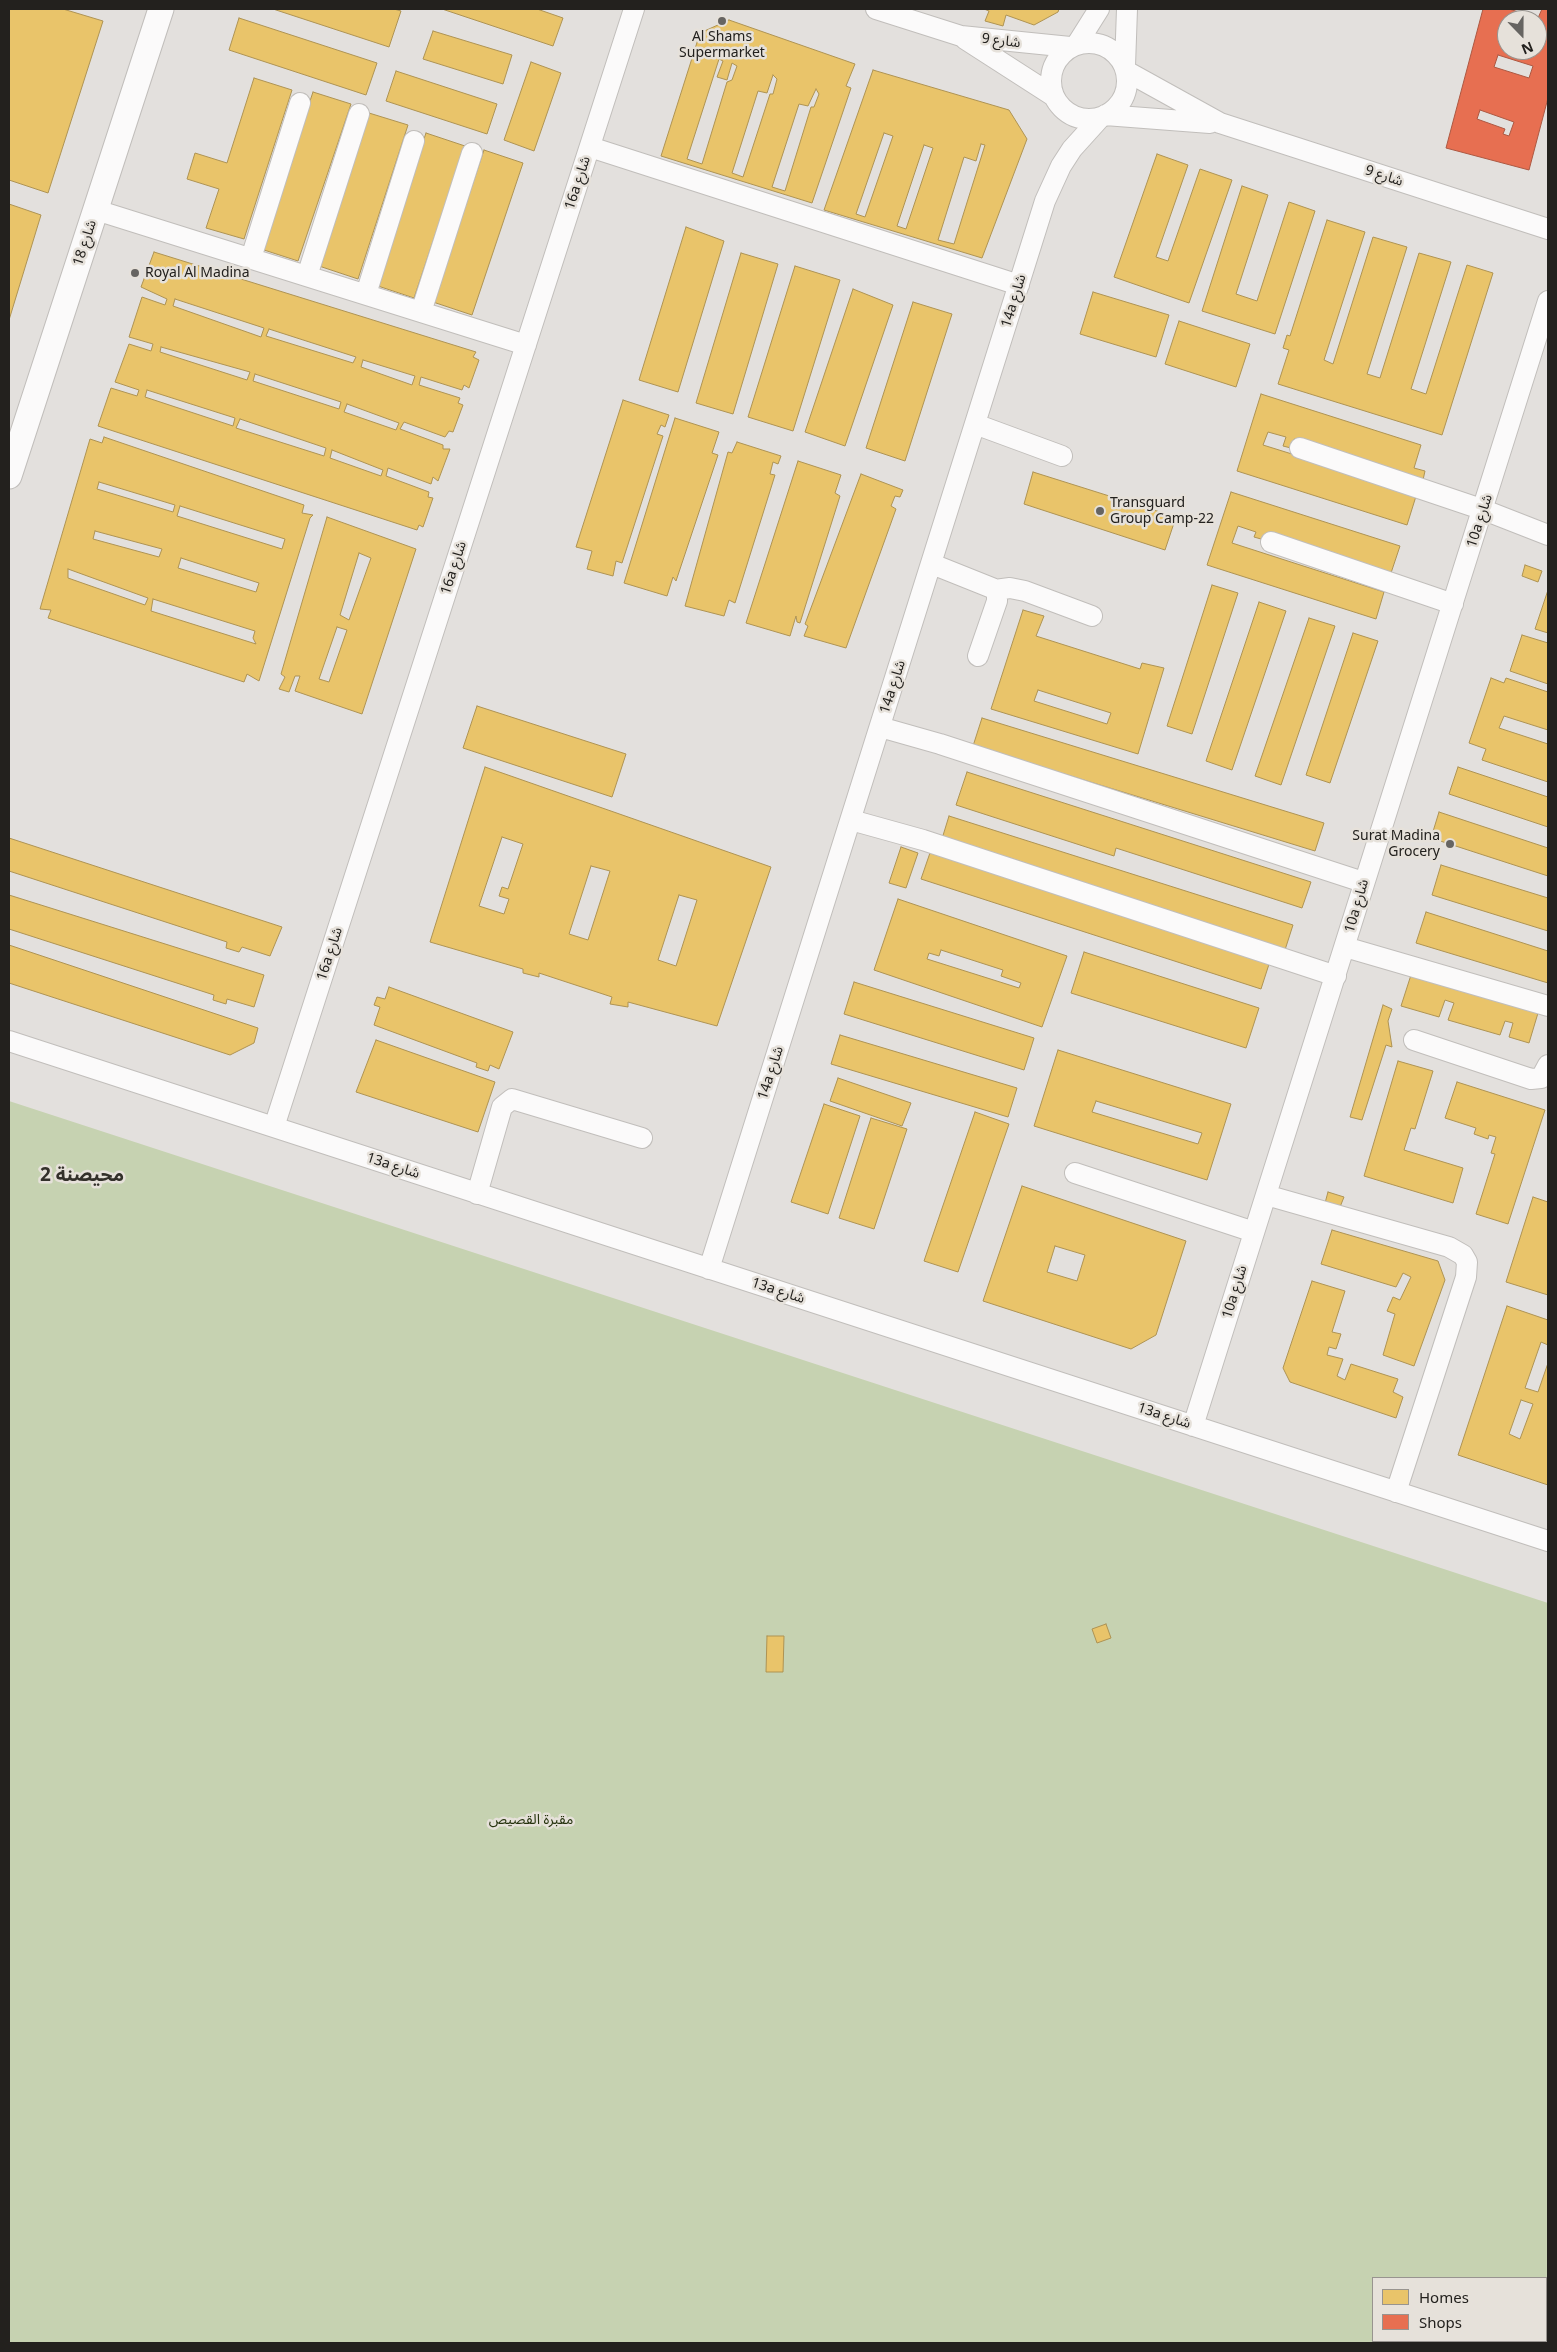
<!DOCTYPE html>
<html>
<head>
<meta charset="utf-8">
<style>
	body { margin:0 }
	#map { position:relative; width:1557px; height:2352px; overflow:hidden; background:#e3e0dd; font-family:"Noto Sans",sans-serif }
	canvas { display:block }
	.frame { position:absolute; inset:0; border:10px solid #23211e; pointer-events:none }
	.legend { position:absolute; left:1372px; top:2277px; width:175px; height:65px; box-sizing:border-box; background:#e6e1da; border:1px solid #98948f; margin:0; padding:6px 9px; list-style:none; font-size:15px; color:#23211e }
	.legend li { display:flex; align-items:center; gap:10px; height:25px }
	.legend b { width:25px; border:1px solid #98948f }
	.north { position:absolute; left:1497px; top:10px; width:50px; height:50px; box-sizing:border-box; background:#e6e1da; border:1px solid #98948f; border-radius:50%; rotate:158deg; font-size:14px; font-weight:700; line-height:20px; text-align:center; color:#23211e }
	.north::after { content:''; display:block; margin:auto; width:18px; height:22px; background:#666461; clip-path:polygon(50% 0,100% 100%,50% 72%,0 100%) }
</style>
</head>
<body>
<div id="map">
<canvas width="1557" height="2352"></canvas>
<div class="frame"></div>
<ul class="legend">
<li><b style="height:14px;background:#e9c46a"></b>Homes</li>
<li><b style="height:14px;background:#e76f51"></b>Shops</li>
</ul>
<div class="north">N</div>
</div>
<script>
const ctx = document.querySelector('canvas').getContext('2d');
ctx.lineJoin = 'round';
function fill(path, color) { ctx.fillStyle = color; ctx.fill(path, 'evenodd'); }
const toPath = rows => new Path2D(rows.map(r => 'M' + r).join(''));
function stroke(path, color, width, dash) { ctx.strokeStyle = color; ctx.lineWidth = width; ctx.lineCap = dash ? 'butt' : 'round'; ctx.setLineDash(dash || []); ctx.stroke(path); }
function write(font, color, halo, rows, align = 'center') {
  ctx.font = font + ' "Noto Sans","Noto Sans Arabic",sans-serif'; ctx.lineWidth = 5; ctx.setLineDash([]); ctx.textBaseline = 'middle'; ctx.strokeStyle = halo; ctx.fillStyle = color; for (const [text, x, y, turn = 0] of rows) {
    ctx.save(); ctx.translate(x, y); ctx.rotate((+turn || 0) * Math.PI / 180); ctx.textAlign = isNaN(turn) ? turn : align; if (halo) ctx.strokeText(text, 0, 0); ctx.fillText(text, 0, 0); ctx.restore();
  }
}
fill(toPath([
	[9,1101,1548,1603,1548,2343,9,2343],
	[1373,2278,1546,2278,1546,2341,1373,2341]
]), '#c6d2b1');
const homes = toPath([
	[9,9,63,9,103,21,48,193,9,180,9,9],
	[273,9,394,9,401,11,389,47,273,9],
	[442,9,537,9,563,18,553,46,442,9],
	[984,9,1059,9,1058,12,1034,25,1006,15,1003,26,985,21,989,11,984,9],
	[239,18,377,63,366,95,229,50,239,18],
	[729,20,855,64,846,86,851,88,812,203,661,156,700,33,729,20],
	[719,59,723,61,717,77,727,80,732,63,737,66,732,80,727,82,702,164,687,159,719,59],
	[773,75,777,79,773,94,770,94,743,177,732,173,758,91,767,93,773,75],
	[816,89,819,94,814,107,811,107,785,191,772,187,799,104,808,106,816,89],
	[433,31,512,55,503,84,423,59,433,31],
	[531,62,561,73,534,151,504,140,531,62],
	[873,70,1009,110,1027,139,982,258,824,210,873,70],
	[884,133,893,136,865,217,856,214,884,133],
	[981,144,985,145,954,244,938,240,964,157,976,161,981,144],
	[924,145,933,148,906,229,897,226,924,145],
	[396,71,497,104,487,134,386,101,396,71],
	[254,78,292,90,244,239,206,228,219,189,187,179,195,153,227,163,254,78],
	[313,92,351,104,298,261,261,249,313,92],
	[369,113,408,125,358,279,319,266,369,113],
	[426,133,465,146,414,298,375,285,426,133],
	[484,150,523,163,472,315,433,302,484,150],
	[1157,154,1188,165,1156,257,1168,261,1200,169,1232,180,1189,303,1114,277,1157,154],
	[1242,186,1268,195,1236,294,1257,301,1289,202,1315,211,1275,334,1202,311,1242,186],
	[9,204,41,215,9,320,9,204],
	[1327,220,1365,232,1324,360,1333,364,1373,237,1407,247,1367,374,1380,378,1419,253,1451,262,1411,389,1426,394,1467,265,1493,273,1442,435,1278,384,1289,350,1283,348,1287,335,1290,336,1327,220],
	[686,227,724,241,678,392,639,380,686,227],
	[154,252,476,352,473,357,479,360,469,388,464,385,462,390,421,377,419,385,460,398,458,403,463,405,453,432,449,431,445,437,404,422,400,429,443,445,443,449,450,449,438,481,433,477,431,484,388,468,386,476,429,492,428,497,433,498,423,527,419,525,417,530,98,426,111,388,137,396,139,390,115,382,129,344,151,351,153,344,129,337,142,297,165,305,167,299,141,287,154,252],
	[175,299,264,328,261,337,173,306,175,299],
	[269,329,356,357,353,363,266,336,269,329],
	[161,347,250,372,247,380,160,352,161,347],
	[363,360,415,376,412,385,361,367,363,360],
	[255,374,341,402,339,409,253,381,255,374],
	[147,390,235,418,233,426,145,397,147,390],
	[347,404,399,423,396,430,344,412,347,404],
	[240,419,326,448,324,456,236,428,240,419],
	[332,450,383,470,381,476,330,458,332,450],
	[741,253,778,264,733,414,696,403,741,253],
	[795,266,840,280,793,431,748,417,795,266],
	[853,289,893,305,845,446,805,432,853,289],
	[1093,292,1169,315,1156,357,1080,334,1093,292],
	[913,302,952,314,905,461,866,448,913,302],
	[1179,321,1250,344,1236,387,1165,364,1179,321],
	[1261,394,1421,445,1414,468,1425,471,1423,480,1294,439,1291,448,1283,446,1286,437,1268,432,1263,445,1417,493,1407,525,1237,471,1261,394],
	[623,400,669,415,665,427,661,425,657,434,663,436,622,563,616,561,613,576,587,569,592,551,576,547,623,400],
	[675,418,719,432,712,453,718,455,676,581,673,577,667,596,624,583,675,418],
	[104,437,304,505,302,513,313,515,310,518,259,681,247,674,244,682,48,618,51,610,40,609,90,439,102,443,104,437],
	[99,482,175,505,173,512,97,489,99,482],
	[180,506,285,539,282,549,177,516,180,506],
	[95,531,162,549,159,557,93,539,95,531],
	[181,558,259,583,256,592,178,568,181,558],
	[68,569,148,598,145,605,68,578,68,569],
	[153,599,255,631,253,638,256,644,151,611,153,599],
	[737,442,781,456,778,464,773,462,770,474,775,475,735,603,729,600,724,616,685,606,728,452,732,453,737,442],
	[798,461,841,475,835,493,840,496,800,623,797,622,796,616,790,636,746,623,798,461],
	[1033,472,1176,517,1165,550,1024,504,1033,472],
	[861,474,903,490,900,497,895,496,891,506,896,509,846,648,804,636,808,626,805,624,861,474],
	[1231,492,1400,546,1390,576,1254,537,1256,532,1238,526,1232,543,1384,592,1376,619,1207,565,1231,492],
	[327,517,416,549,362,714,295,691,300,676,295,676,289,692,279,689,285,677,281,674,327,517],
	[359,553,371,558,349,620,340,615,359,553],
	[337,627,347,630,329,682,319,679,337,627],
	[1525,565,1542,571,1538,582,1522,576,1525,565],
	[1212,585,1238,593,1192,734,1167,726,1212,585],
	[1548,590,1548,633,1535,629,1548,590],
	[1259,602,1286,611,1232,770,1206,761,1259,602],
	[1023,610,1044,616,1036,636,1140,669,1142,663,1164,668,1138,754,991,709,1023,610],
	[1038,690,1111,713,1107,724,1034,701,1038,690],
	[1309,618,1335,626,1281,785,1255,776,1309,618],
	[1353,633,1378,641,1330,783,1306,775,1353,633],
	[1522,635,1548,643,1548,684,1510,671,1522,635],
	[1491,678,1504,683,1506,678,1548,692,1548,730,1504,716,1499,728,1548,744,1548,782,1482,760,1486,749,1469,743,1491,678],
	[477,706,626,754,612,797,463,748,477,706],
	[982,718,1324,823,1315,851,973,746,982,718],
	[485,767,771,867,717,1026,628,1002,628,1007,610,1004,612,997,539,973,539,977,523,973,523,969,430,942,485,767],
	[502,837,523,844,508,889,502,887,499,896,509,899,504,914,479,906,502,837],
	[591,866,610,871,588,940,569,934,591,866],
	[679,895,697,900,676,966,658,960,679,895],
	[1458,767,1548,797,1548,827,1449,794,1458,767],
	[967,772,1311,882,1302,908,1116,848,1114,856,956,805,967,772],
	[1439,812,1548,848,1548,876,1431,838,1439,812],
	[949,816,1293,925,1284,953,1026,871,1028,864,1010,858,1008,864,941,842,949,816],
	[9,838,282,927,270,956,242,947,239,952,226,948,227,942,9,871,9,838],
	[901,847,918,853,906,888,889,883,901,847],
	[932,847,1271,958,1261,989,921,879,932,847],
	[1441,865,1548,898,1548,931,1432,895,1441,865],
	[9,895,264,975,254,1007,227,999,226,1004,213,1000,214,995,9,929,9,895],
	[898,899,1067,956,1042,1027,874,970,898,899],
	[941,950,1003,970,1001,976,1021,983,1019,988,927,959,929,953,939,956,941,950],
	[1426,912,1548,951,1548,983,1416,943,1426,912],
	[9,945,258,1028,254,1043,230,1055,9,983,9,945],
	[1084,952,1259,1008,1246,1048,1071,993,1084,952],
	[1411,975,1538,1013,1529,1043,1509,1037,1513,1023,1505,1021,1500,1035,1448,1020,1454,1003,1445,1000,1439,1017,1401,1006,1411,975],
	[854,982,1034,1038,1024,1070,844,1014,854,982],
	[389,987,513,1032,499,1069,490,1065,488,1071,476,1067,477,1063,374,1025,380,1007,374,1005,377,997,385,999,389,987],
	[1383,1005,1392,1009,1388,1021,1392,1047,1386,1045,1362,1120,1350,1117,1383,1005],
	[840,1035,1017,1088,1008,1117,831,1064,840,1035],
	[376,1040,495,1082,478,1132,356,1092,376,1040],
	[1058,1050,1231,1104,1207,1180,1034,1126,1058,1050],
	[1096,1101,1202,1133,1198,1144,1092,1112,1096,1101],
	[1398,1061,1433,1071,1415,1129,1411,1128,1404,1150,1463,1168,1453,1203,1364,1176,1398,1061],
	[838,1078,911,1103,902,1126,830,1101,838,1078],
	[1457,1082,1545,1110,1508,1224,1476,1214,1495,1154,1491,1153,1496,1137,1489,1135,1488,1139,1474,1134,1476,1128,1445,1118,1457,1082],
	[824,1104,860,1116,828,1214,791,1202,824,1104],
	[975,1112,1009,1124,958,1272,924,1261,975,1112],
	[871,1118,907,1129,874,1229,839,1218,871,1118],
	[1022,1186,1186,1241,1156,1335,1131,1349,983,1301,1022,1186],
	[1055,1246,1085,1255,1077,1281,1047,1272,1055,1246],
	[1328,1192,1344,1197,1340,1207,1325,1203,1328,1192],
	[1533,1197,1548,1202,1548,1295,1506,1282,1533,1197],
	[1332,1230,1438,1261,1445,1280,1414,1366,1383,1355,1395,1314,1387,1311,1393,1297,1400,1300,1411,1277,1403,1273,1396,1287,1321,1264,1332,1230],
	[1312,1281,1345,1291,1332,1332,1341,1334,1336,1349,1329,1347,1327,1355,1343,1359,1337,1376,1345,1380,1351,1364,1398,1379,1393,1392,1403,1397,1396,1418,1290,1382,1283,1368,1312,1281],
	[1507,1306,1548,1320,1548,1345,1541,1342,1525,1388,1538,1392,1548,1363,1548,1485,1458,1455,1507,1306],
	[1521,1400,1533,1404,1520,1439,1509,1434,1521,1400],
	[1106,1624,1111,1638,1097,1643,1092,1629,1106,1624],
	[767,1636,784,1636,783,1672,766,1672,767,1636]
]);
fill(homes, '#e9c46a');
stroke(homes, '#ae9353', 1);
const shops = toPath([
	[1483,9,1509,9,1538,18,1542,9,1548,9,1548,98,1529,170,1446,148,1483,9],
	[1507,20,1537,20,1537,50,1507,50,1507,20],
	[1498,55,1533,66,1529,78,1494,67,1498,55],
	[1480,110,1514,122,1509,136,1503,134,1505,129,1477,119,1480,110]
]);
fill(shops, '#e76f51');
stroke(shops, '#ac5842', 1);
const minor = toPath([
	[876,9,961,36,1070,47],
	[965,39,1052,95],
	'1051 81a38 38 0 1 1 76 0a38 38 0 1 1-76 0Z',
	[1077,44,1099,9],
	[1125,66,1127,9],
	[1126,71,1220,123,1548,229],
	[1105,115,1210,123],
	[590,147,1019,285],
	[96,210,526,345],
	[251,258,300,103],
	[307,276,359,114],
	[366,294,414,141],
	[421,312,472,153],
	[975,424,1062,456],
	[1300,448,1484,510,1548,535],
	[1271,542,1453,604],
	[932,564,992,588,997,593,997,601,978,656],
	[995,590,1010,588,1025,591,1092,616],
	[880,727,940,744,1363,882],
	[851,820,923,840,1336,976],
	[1345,947,1548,1006],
	[1414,1040,1531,1079,1541,1078,1548,1065],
	[9,1041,1548,1541],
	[274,1127,634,9],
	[1075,1173,1254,1232],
	[477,1194,502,1107,512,1099,642,1138],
	[1266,1195,1449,1247,1463,1255,1467,1262,1466,1277,1396,1492],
	[709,1269,1045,201,1061,166,1072,149,1100,118],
	[1193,1426,1548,301]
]);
const tertiary = toPath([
	[9,476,161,9]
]);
stroke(minor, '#c1bebb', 22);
stroke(tertiary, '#c1bebb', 27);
stroke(minor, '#fbfafa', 20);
stroke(tertiary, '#fbfafa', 25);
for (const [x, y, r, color] of [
	[722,21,5,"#666461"],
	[135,273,5,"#666461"],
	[1100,511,5,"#666461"],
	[1450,844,5,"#666461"]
]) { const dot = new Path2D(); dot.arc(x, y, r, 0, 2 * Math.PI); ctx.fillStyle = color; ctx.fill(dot); stroke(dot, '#e6e1da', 2); }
write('14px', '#23211e', '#e6e1da', [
	["Al Shams",722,37,"center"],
	["Supermarket",722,53,"center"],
	["Royal Al Madina",145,273],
	["Transguard",1110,503],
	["Group Camp-22",1110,519],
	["Surat Madina",1440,836,"right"],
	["Grocery",1440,852,"right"]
], 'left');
write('14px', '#23211e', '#e6e1da', [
	["شارع 9",1001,41,7],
	["شارع 9",1384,176,18],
	["16a شارع",578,183,-72],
	["شارع 18",85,243,-72],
	["14a شارع",1014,301,-73],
	["10a شارع",1480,521,-72],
	["16a شارع",454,568,-72],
	["14a شارع",893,687,-72],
	["10a شارع",1357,906,-74],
	["16a شارع",330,954,-72],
	["14a شارع",771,1073,-72],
	["13a شارع",393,1166,18],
	["13a شارع",778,1291,18],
	["10a شارع",1235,1292,-73],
	["13a شارع",1164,1416,18]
]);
write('14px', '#25320d', '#e6e1da', [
	["مقبرة القصيص",531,1820]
]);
write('bold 19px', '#33302a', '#e6e1da', [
	["محيصنة 2",82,1176]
]);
</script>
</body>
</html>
